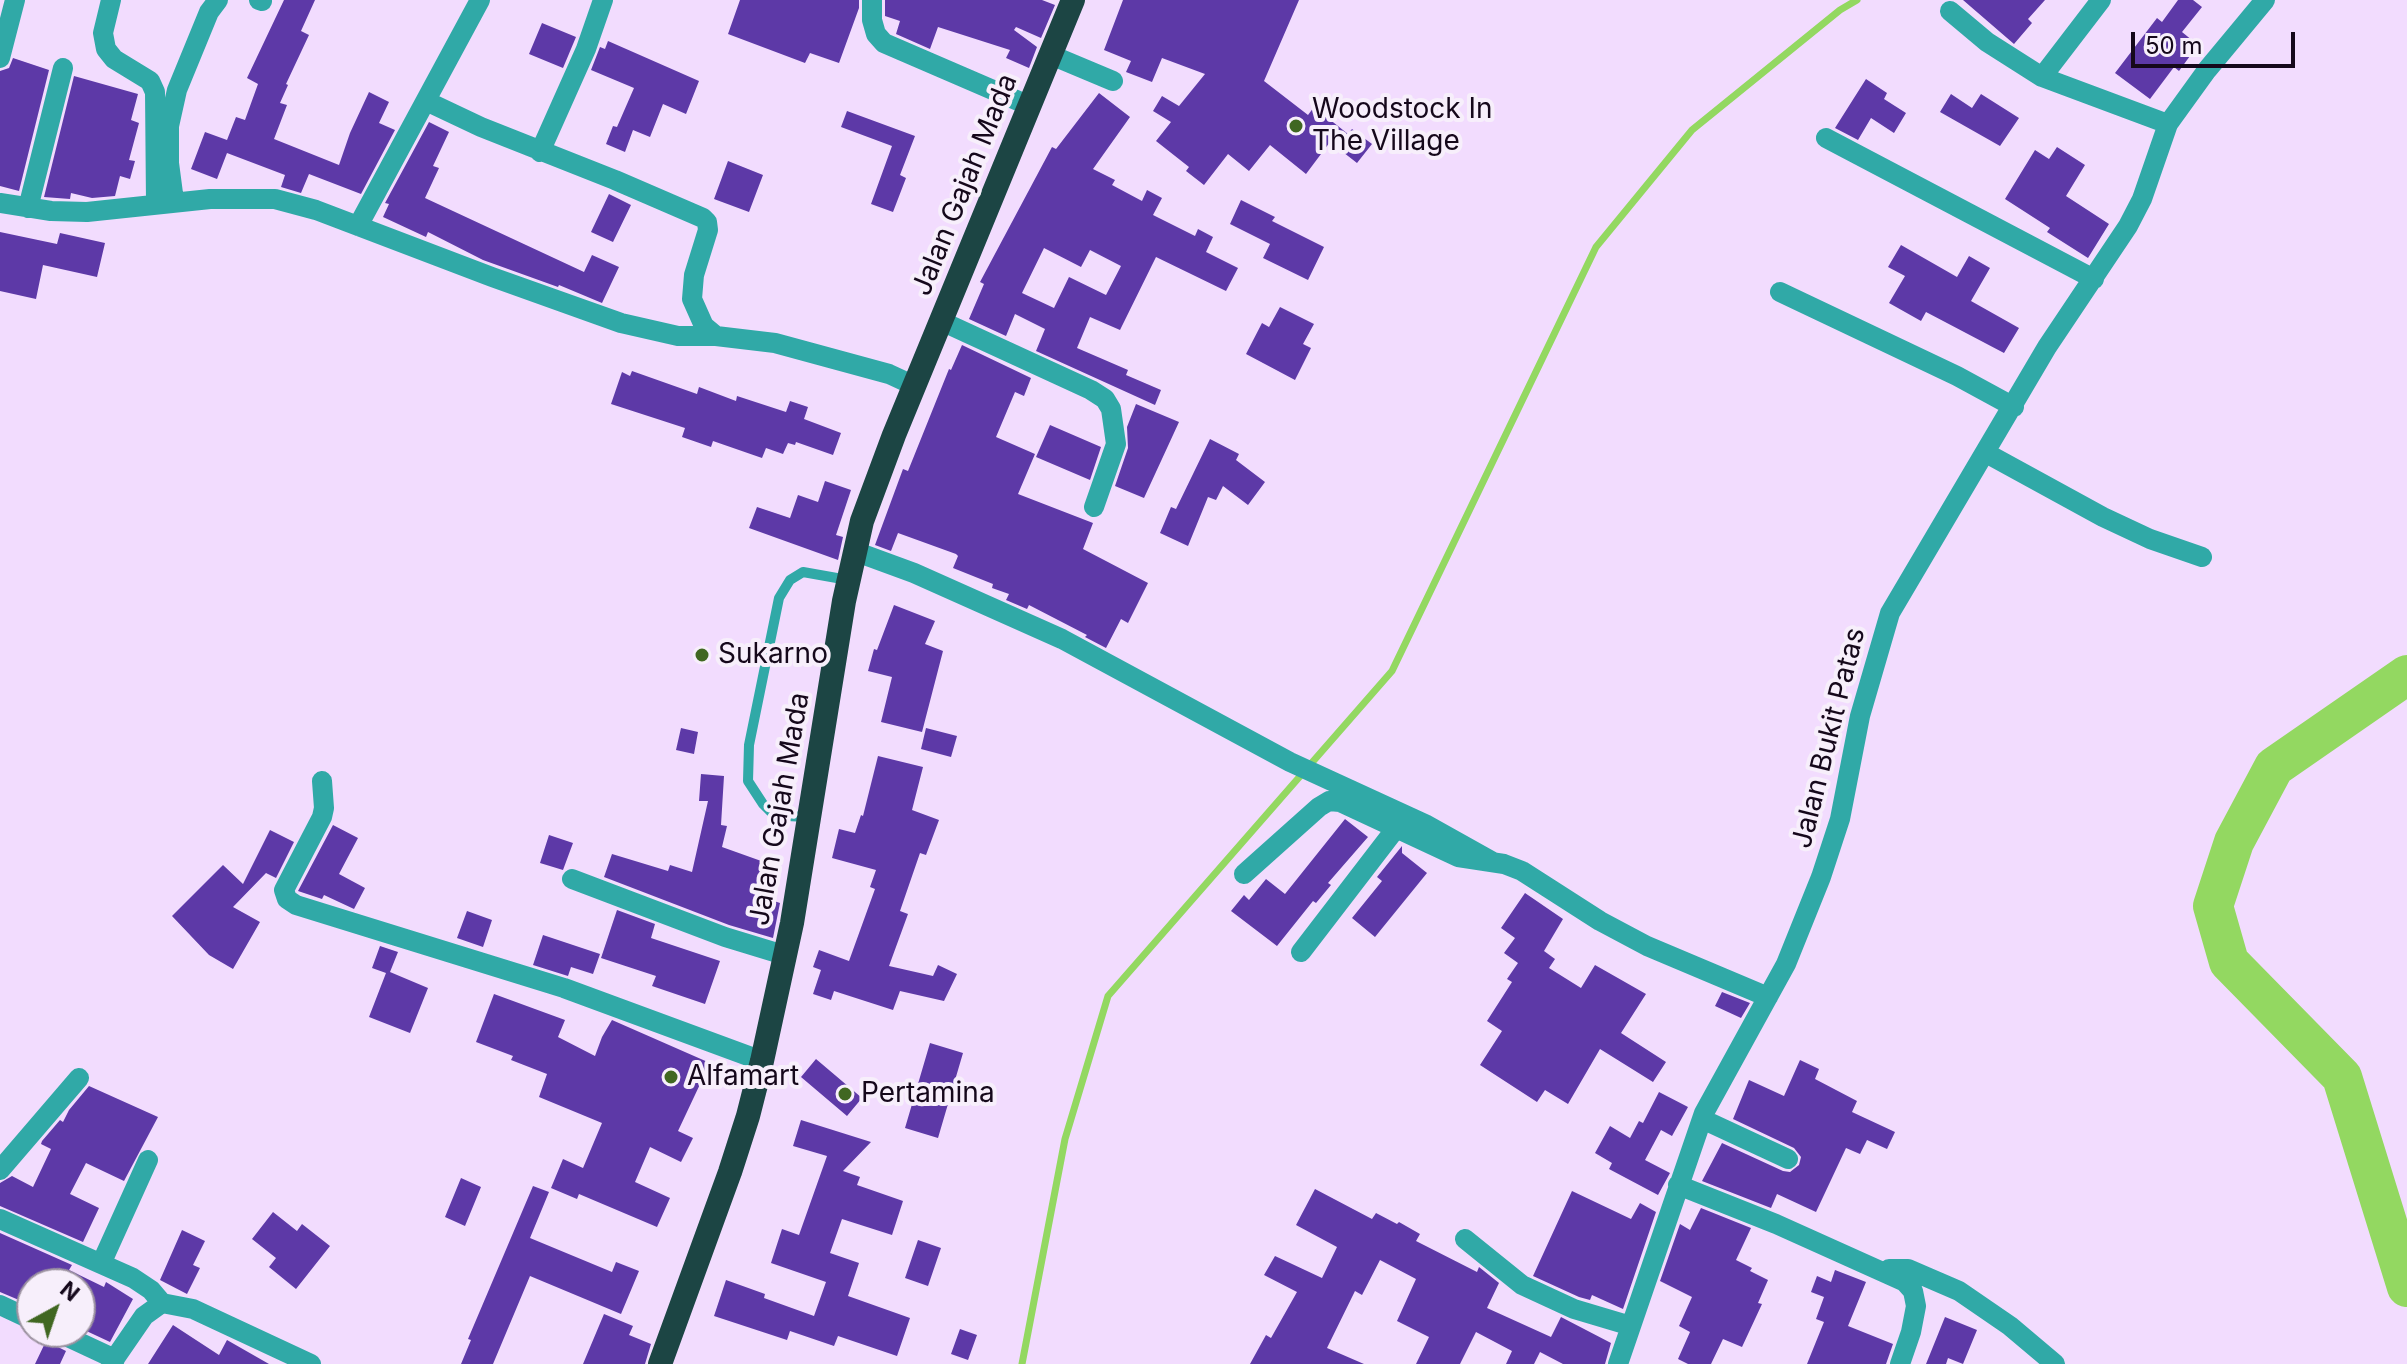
<!DOCTYPE html>
<html>
<head>
<meta charset="utf-8">
<style>
	body { margin:0 }
	#map { position:relative; width:2407px; height:1364px; overflow:hidden; background:#f2dcfe; font-family:Inter,sans-serif }
	canvas { display:block }
	.north { position:absolute; left:16px; top:1268px; width:80px; height:80px; box-sizing:border-box; background:#f7effb; border:2px solid #9d93a1; border-radius:50%; rotate:40deg; font-size:22px; font-weight:700; line-height:32px; text-align:center; color:#15081b }
	.north::after { content:''; display:block; margin:auto; width:28px; height:36px; background:#406721; clip-path:polygon(50% 0,100% 100%,50% 72%,0 100%) }
	.scale { position:absolute; left:2131px; top:32px; width:164px; height:36px; box-sizing:border-box; border:4px solid #15081b; border-top:0; padding-left:10px; font-size:24px; line-height:28px; white-space:nowrap; color:#15081b; -webkit-text-stroke:6px #f7effb; paint-order:stroke }
</style>
</head>
<body>
<div id="map">
<canvas width="2407" height="1364"></canvas>
<div class="north">N</div>
<div class="scale">50 m</div>
</div>
<script>
const ctx = document.querySelector('canvas').getContext('2d');
ctx.lineJoin = 'round';
const toPath = rows => new Path2D(rows.map(r => 'M' + r).join(''));
function stroke(path, color, width, dash) { ctx.strokeStyle = color; ctx.lineWidth = width; ctx.lineCap = dash ? 'butt' : 'round'; ctx.setLineDash(dash || []); ctx.stroke(path); }
function fill(path, color) { ctx.fillStyle = color; ctx.fill(path, 'evenodd'); }
function write(font, color, halo, rows, align = 'center') {
  ctx.font = font + ' Inter,sans-serif'; ctx.lineWidth = 8; ctx.setLineDash([]); ctx.textBaseline = 'middle'; ctx.strokeStyle = halo; ctx.fillStyle = color; for (const [text, x, y, turn = 0] of rows) {
    ctx.save(); ctx.translate(x, y); ctx.rotate((+turn || 0) * Math.PI / 180); ctx.textAlign = isNaN(turn) ? turn : align; if (halo) ctx.strokeText(text, 0, 0); ctx.fillText(text, 0, 0); ctx.restore();
  }
}
stroke(toPath([
	[1022,1364,1065,1139,1108,996,1392,671,1596,247,1692,130,1840,10,1857,0]
]), '#93d861', 7);
stroke(toPath([
	[2407,675,2274,767,2234,842,2213,906,2229,962,2342,1077,2407,1287]
]), '#93d861', 40);
fill(toPath([
	[284,0,315,0,301,31,309,35,286,84,288,85,280,103,287,105,274,139,339,165,350,133,369,92,389,102,379,123,395,130,361,194,309,174,301,193,281,187,285,175,227,153,217,179,191,169,205,132,227,140,236,117,245,120,258,84,247,78],
	[740,0,859,0,859,8,839,63,810,53,805,63,728,34],
	[885,0,1042,0,1055,5,1041,38,1016,27,1014,30,1037,47,1029,68,1006,58,1010,50,938,27,930,49,896,34,900,21,885,16],
	[1123,0,1299,0,1264,81,1308,115,1314,107,1348,134,1352,129,1372,144,1357,163,1330,142,1306,174,1270,145,1249,171,1228,154,1204,185,1186,171,1189,167,1156,141,1171,122,1153,111,1162,96,1179,106,1205,74,1162,58,1152,82,1126,72,1131,61,1104,50],
	[1963,0,2045,0,2028,19,2032,23,2014,44],
	[2178,0,2193,0,2202,7,2182,32,2198,45,2179,71,2174,67,2150,99,2115,73,2157,18,2162,22],
	[542,23,576,37,563,68,529,54],
	[608,41,699,81,686,114,663,104,650,137,633,130,625,152,606,144,613,126,617,127,634,88,591,70,600,47,605,49],
	[13,58,49,70,19,191,0,186,0,71,9,68],
	[74,76,138,94,131,120,139,123,129,160,135,161,130,179,120,176,115,196,92,198,71,193,70,199,44,197],
	[1866,79,1887,93,1884,99,1906,113,1894,133,1871,118,1858,140,1835,128],
	[1099,93,1130,117,1093,169,1115,180,1112,185,1142,201,1147,190,1162,198,1153,215,1195,236,1198,229,1213,237,1206,252,1238,268,1226,291,1156,257,1120,330,1090,317,1077,348,1128,370,1126,375,1161,390,1155,405,1036,351,1045,329,1015,314,1006,336,969,319,984,284,980,282,1052,147,1056,149],
	[1044,248,1081,267,1090,250,1121,266,1106,295,1069,277,1054,308,1022,293],
	[1951,94,1972,108,1981,94,2019,118,2000,146,1940,112],
	[847,111,915,136,900,175,906,178,893,212,871,204,892,146,841,127],
	[429,122,449,132,433,166,439,168,425,198,584,272,592,255,619,267,602,303,559,285,558,287,483,260,428,232,426,237,383,217,389,204,385,203],
	[2057,147,2085,165,2066,196,2109,224,2088,258,2047,232,2050,228,2005,199,2035,150,2049,159],
	[728,161,763,175,749,212,714,199],
	[609,194,631,205,613,242,591,232],
	[1241,200,1275,217,1272,221,1324,247,1308,280,1263,258,1270,244,1230,224],
	[0,232,57,244,60,233,105,243,97,277,43,265,36,299,0,291],
	[1901,245,1957,277,1969,256,1990,268,1971,301,2019,328,2004,353,1926,312,1921,321,1889,303,1905,276,1888,267],
	[1280,307,1314,324,1303,344,1311,348,1295,380,1246,354,1262,323,1269,327],
	[962,345,1031,378,1024,396,1015,392,996,437,1035,454,1018,494,1093,523,1083,549,1148,583,1128,623,1121,619,1106,648,1085,637,1087,635,1029,605,1027,609,1006,600,1009,594,992,588,993,584,953,568,958,556,956,554,898,533,891,551,875,545,903,469,908,471,949,369,951,370],
	[632,371,697,394,699,387,736,401,737,396,786,412,790,401,808,407,804,419,841,433,833,455,796,442,795,445,788,443,783,454,766,448,762,458,713,441,711,447,682,437,685,428,611,404,622,372,630,376],
	[1136,404,1179,422,1144,498,1115,486,1128,448,1127,427],
	[1050,425,1101,447,1090,480,1036,457],
	[1210,439,1239,454,1236,460,1265,482,1248,505,1223,486,1216,500,1208,497,1188,546,1160,533,1171,507,1176,509],
	[825,481,851,490,836,535,843,537,838,560,749,528,757,507,790,518,798,495,818,502],
	[894,605,935,621,925,644,943,651,922,732,881,722,892,677,868,671,874,649,877,650],
	[681,728,698,732,694,754,676,750],
	[926,728,957,736,951,757,921,749],
	[878,756,923,767,912,810,939,820,926,855,920,853,900,911,908,914,889,966,933,976,938,965,957,974,944,1001,900,991,893,1010,834,991,831,1000,813,994,821,970,813,967,819,950,849,961,875,889,870,887,876,870,832,858,839,829,855,833,861,815,863,816],
	[701,774,724,776,721,825,727,826,722,847,764,862,753,894,780,903,773,938,729,925,604,877,612,854,668,871,670,865,692,872,708,801,699,801],
	[1345,819,1368,837,1328,883,1331,885,1316,903,1313,901,1277,946,1231,911,1244,895,1249,900,1266,879,1285,894],
	[333,825,358,838,339,874,365,888,354,909,324,895,322,899,298,891],
	[270,830,294,842,276,878,266,873,233,907,260,922,233,969,209,955,172,916,223,865,243,884],
	[549,835,573,843,563,870,540,863],
	[1402,846,1402,853,1427,873,1375,937,1352,918,1382,881,1377,877],
	[1525,893,1563,919,1544,951,1555,959,1549,968,1581,988,1595,965,1646,994,1621,1033,1666,1062,1653,1082,1600,1049,1568,1104,1545,1090,1537,1102,1480,1065,1502,1031,1487,1021,1512,982,1507,979,1518,963,1504,953,1515,938,1501,928],
	[617,910,655,924,651,938,720,961,705,1004,652,986,656,976,601,958],
	[467,911,492,920,483,947,457,938],
	[543,935,600,954,593,974,571,967,568,976,533,965],
	[380,946,398,952,390,972,428,988,410,1033,369,1017,386,973,372,968],
	[1722,992,1750,1003,1741,1018,1715,1006],
	[494,994,565,1020,558,1037,595,1056,602,1037,612,1020,710,1063,678,1131,693,1138,681,1162,650,1147,635,1182,670,1198,657,1227,579,1194,577,1199,551,1188,563,1159,583,1168,602,1123,539,1097,547,1074,511,1060,513,1056,476,1042],
	[930,1043,963,1053,938,1138,905,1128],
	[816,1059,862,1098,847,1116,801,1077],
	[1800,1060,1819,1069,1815,1079,1857,1101,1852,1112,1895,1132,1887,1149,1867,1140,1860,1154,1846,1148,1816,1212,1777,1194,1771,1208,1702,1181,1722,1143,1783,1171,1790,1172,1799,1165,1801,1157,1794,1148,1733,1119,1749,1080,1784,1096],
	[89,1086,158,1117,124,1181,86,1163,70,1194,99,1208,83,1242,0,1206,0,1183,12,1176,33,1187,51,1149,41,1144,42,1141,60,1120,63,1122,69,1110],
	[1659,1092,1688,1107,1672,1136,1661,1130,1645,1160,1670,1173,1658,1195,1609,1169,1612,1163,1595,1153,1610,1126,1630,1138,1639,1121,1643,1123],
	[801,1120,871,1142,843,1171,860,1177,857,1185,903,1201,892,1235,842,1219,830,1253,859,1263,848,1296,910,1318,897,1356,838,1336,834,1346,790,1331,787,1340,714,1316,726,1280,765,1294,764,1298,814,1316,826,1282,771,1263,782,1229,799,1235,827,1156,793,1146],
	[461,1178,481,1187,465,1226,445,1217],
	[533,1186,549,1192,530,1238,612,1272,616,1262,639,1271,621,1314,530,1276,493,1364,461,1364,471,1340,468,1339],
	[1315,1189,1372,1219,1376,1213,1397,1224,1399,1222,1420,1234,1416,1241,1477,1272,1479,1267,1499,1283,1487,1308,1551,1337,1561,1317,1611,1343,1605,1364,1563,1364,1540,1352,1534,1364,1506,1364,1512,1351,1476,1332,1460,1364,1416,1364,1429,1337,1397,1321,1416,1279,1380,1260,1362,1295,1355,1291,1327,1348,1364,1364,1250,1364,1266,1335,1271,1338,1297,1292,1264,1275,1275,1256,1322,1278,1337,1247,1296,1225],
	[1572,1191,1631,1219,1640,1203,1656,1212,1623,1309,1592,1295,1590,1300,1579,1297,1533,1276],
	[1701,1208,1751,1228,1736,1260,1752,1268,1750,1271,1768,1280,1758,1303,1762,1304,1742,1347,1723,1339,1711,1364,1688,1364,1678,1359,1690,1332,1679,1326,1692,1297,1660,1281,1680,1224,1690,1230],
	[273,1212,297,1231,302,1224,330,1246,296,1289,269,1267,276,1258,252,1239],
	[182,1230,205,1241,193,1265,200,1268,187,1294,160,1280],
	[0,1233,72,1265,69,1270,104,1287,106,1282,133,1299,110,1342,80,1328,80,1284,32,1284,26,1303,0,1292],
	[918,1240,941,1248,928,1286,905,1278],
	[1835,1270,1866,1282,1848,1326,1893,1344,1886,1364,1807,1364,1824,1322,1816,1319,1824,1297,1811,1292,1817,1276,1831,1282],
	[604,1314,633,1326,629,1335,651,1344,645,1364,583,1364],
	[1945,1317,1977,1330,1963,1364,1948,1358,1946,1364,1926,1364],
	[173,1325,219,1355,227,1340,269,1364,148,1364],
	[960,1329,977,1335,968,1360,951,1354],
	[46,1341,66,1351,60,1364,35,1364]
]), '#5d39a7');
stroke(toPath([
	[809,817,786,816,772,813,763,804,748,781,749,745,779,598,790,580,803,572,848,580]
]), '#30a9a7', 10);
stroke(toPath([
	[111,0,103,33,106,49,114,59,150,81,155,92,156,203],
	[259,0,262,1],
	[872,0,872,20,876,34,884,43,1030,106],
	[1950,11,1987,42,2042,77,2168,124],
	[1051,55,1113,81],
	[0,58,15,0],
	[2042,77,2101,0],
	[426,101,481,127,615,180,703,218,707,222,708,230,694,275,692,299,704,326,716,336],
	[1826,138,2094,279],
	[540,152,586,49,603,0],
	[174,201,169,163,169,126,177,90,209,12,218,0],
	[0,203,51,211,87,212,210,199,275,199,316,210,492,277,621,323,678,336,716,336,775,343,889,374,915,386],
	[28,208,63,68],
	[358,226,480,0],
	[1780,292,1957,376,2014,407],
	[941,321,1091,390,1105,399,1111,409,1116,444,1094,507],
	[1986,453,2103,517,2150,539,2202,557],
	[854,551,914,573,1062,639,1290,762,1425,824,1493,862],
	[322,781,324,808,322,817,284,890,287,899,296,905,564,988,762,1061],
	[1244,874,1319,807,1329,801,1340,802,1458,857,1504,864,1522,871,1600,921,1647,946,1768,997],
	[572,879,725,937,784,955],
	[1301,952,1397,827],
	[1702,1119,1788,1159],
	[0,1170,79,1078],
	[1678,1185,1776,1224,1905,1282,1913,1291,1916,1306,1911,1332,1900,1364],
	[0,1219,133,1278,151,1290,162,1303],
	[1465,1239,1522,1285,1574,1309,1631,1326],
	[101,1264,148,1160],
	[1889,1269,1908,1269,1959,1291,2010,1326,2055,1364],
	[0,1305,32,1320],
	[57,1332,115,1359],
	[111,1364,144,1316,162,1303,193,1309,311,1364],
	[1618,1364,1704,1113,1786,964,1821,877,1840,819,1860,716,1890,613,2047,347,2128,226,2142,199,2168,124,2207,70,2265,0]
]), '#30a9a7', 20);
stroke(toPath([
	[660,1364,730,1172,748,1116,762,1061,792,923,844,601,862,521,894,435,1073,0]
]), '#1c4544', 24);
for (const [x, y, r, color] of [
	[1296,126,8,"#406721"],
	[702,655,8,"#406721"],
	[671,1077,8,"#406721"],
	[845,1094,8,"#406721"]
]) { const dot = new Path2D(); dot.arc(x, y, r, 0, 2 * Math.PI); ctx.fillStyle = color; ctx.fill(dot); stroke(dot, '#f7effb', 3); }
write('28px', '#15081b', '#f7effb', [
	["Woodstock In",1312,110],
	["The Village",1312,142],
	["Sukarno",718,655],
	["Alfamart",687,1077],
	["Pertamina",861,1094]
], 'left');
write('28px', '#15081b', '#f7effb', [
	["Jalan Gajah Mada",965,185,-68],
	["Jalan Bukit Patas",1829,738,-76],
	["Jalan Gajah Mada",780,809,-80]
]);
</script>
</body>
</html>
